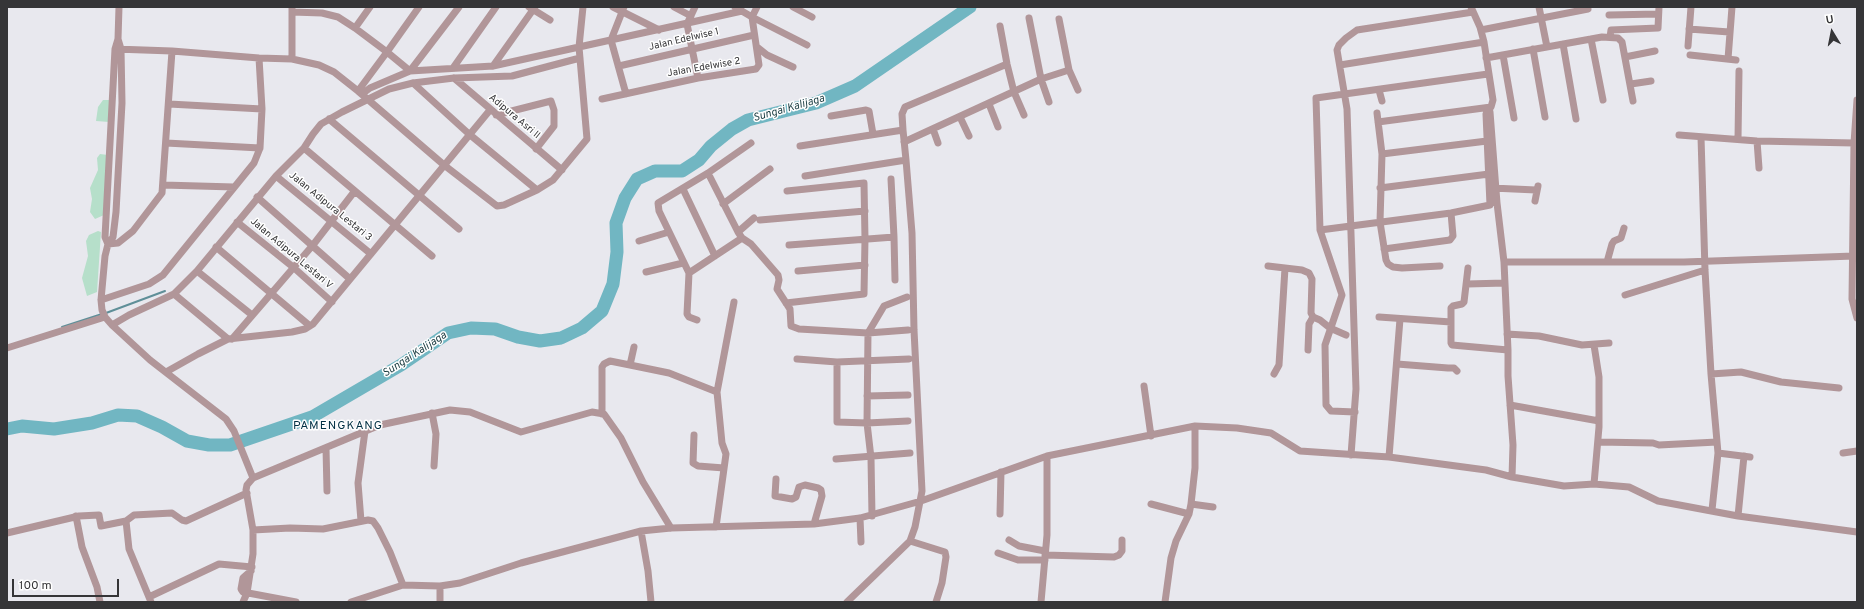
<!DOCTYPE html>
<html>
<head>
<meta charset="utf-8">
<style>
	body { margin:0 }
	#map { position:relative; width:1864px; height:609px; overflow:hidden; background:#e8e8ee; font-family:Overpass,sans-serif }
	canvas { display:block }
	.frame { position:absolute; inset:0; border:8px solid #353537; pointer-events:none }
	.north { position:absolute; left:1812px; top:12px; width:40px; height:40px; -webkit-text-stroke:3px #fff; paint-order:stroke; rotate:350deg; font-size:11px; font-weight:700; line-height:16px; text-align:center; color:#353537 }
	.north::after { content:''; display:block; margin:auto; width:14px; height:18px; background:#353537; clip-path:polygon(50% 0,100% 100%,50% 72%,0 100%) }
	.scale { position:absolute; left:12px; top:579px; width:107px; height:18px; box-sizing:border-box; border:2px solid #353537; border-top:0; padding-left:5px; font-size:12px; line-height:14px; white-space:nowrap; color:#353537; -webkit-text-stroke:3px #fff; paint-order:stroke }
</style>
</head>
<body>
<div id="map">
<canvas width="1864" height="609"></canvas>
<div class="frame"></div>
<div class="north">U</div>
<div class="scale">100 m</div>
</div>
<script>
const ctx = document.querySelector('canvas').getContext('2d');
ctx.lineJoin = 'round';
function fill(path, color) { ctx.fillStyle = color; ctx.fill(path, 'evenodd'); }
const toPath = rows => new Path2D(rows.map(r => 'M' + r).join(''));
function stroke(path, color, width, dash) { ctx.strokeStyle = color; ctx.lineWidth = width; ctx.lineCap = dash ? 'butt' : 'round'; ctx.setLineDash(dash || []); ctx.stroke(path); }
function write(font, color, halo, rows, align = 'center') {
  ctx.font = font + ' Overpass,sans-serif'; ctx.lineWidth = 3; ctx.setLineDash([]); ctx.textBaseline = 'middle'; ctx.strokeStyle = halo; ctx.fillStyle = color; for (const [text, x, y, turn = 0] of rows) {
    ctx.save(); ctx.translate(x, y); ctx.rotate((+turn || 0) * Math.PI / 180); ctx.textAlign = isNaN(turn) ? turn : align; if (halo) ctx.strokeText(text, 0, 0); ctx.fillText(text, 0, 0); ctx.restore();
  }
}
fill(toPath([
	[103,100,110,100,109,122,96,121,98,107],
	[100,154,108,155,104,215,95,219,90,212,92,199,90,188,98,170,97,158],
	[98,231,101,232,97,292,87,296,82,278,88,256,86,241,89,235]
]), '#b6dfca');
stroke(toPath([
	[106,313,165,291],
	[62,327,102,314]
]), '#5f8f98', 2);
stroke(toPath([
	[7,429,22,426,54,429,92,423,118,415,137,416,162,427,187,441,209,445,230,445,312,417,401,365,448,333,471,328,495,329,518,337,540,341,561,338,582,328,602,311,613,284,617,252,616,223,625,198,637,179,655,171,682,171,699,160,711,146,732,129,748,120,816,103,855,86,970,7]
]), '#71b6c2', 13);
stroke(toPath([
	[292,7,292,59],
	[419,7,387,52,410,71,459,7],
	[529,7,550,20],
	[613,7,659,30],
	[674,7,691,16],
	[695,7,687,24,698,78],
	[735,7,752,17,757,7],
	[793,7,812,17],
	[1539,7,1547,47],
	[292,12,322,13,338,17,355,28,387,52,358,91],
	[1609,15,1658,14],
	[752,17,807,45],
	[1029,18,1041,79,1049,102],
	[1059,19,1069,70,1078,90],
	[1000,26,1007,64,1014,92,1024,115],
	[355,28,370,7],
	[1689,29,1729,32],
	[1481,30,1588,9],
	[1610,37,1611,30,1658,28,1659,7],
	[118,39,121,49,122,103,116,212,113,237,108,244,105,256,101,300,102,310,105,317,112,325,150,360,226,419,234,431,253,478],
	[1591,39,1603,100],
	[611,40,626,94],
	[611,40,624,7],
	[1563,44,1576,119],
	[1688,46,1691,7],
	[757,47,767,55,793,67],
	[115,49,172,51,259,58,292,59,319,65,334,72,358,91,444,165,497,206,504,205,537,190,553,180,587,139,579,47,583,7],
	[1533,49,1545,117],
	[1503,55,1514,118],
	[1690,55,1736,60],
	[1625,57,1655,51],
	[1486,58,1602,37,1618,38,1622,42,1633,101],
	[1728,59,1732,7],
	[1340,65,1484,42],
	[493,66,535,7],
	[619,66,754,35],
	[453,68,496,7],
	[454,78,562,170],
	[413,83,469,134,537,190],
	[1631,84,1651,81],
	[1379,90,1382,101],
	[362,94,370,88,410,71,493,66,742,11],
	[602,99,698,78,756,69,759,65,752,17],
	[1857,100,1854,143,1852,299,1857,318],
	[169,104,262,109],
	[989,104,998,127],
	[1490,112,1497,203],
	[1377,113,1382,154,1380,222,1386,260,1388,264,1393,267,1402,268,1440,266],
	[496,115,551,101,554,110,554,126,536,149],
	[831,116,866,110,869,111,873,134],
	[960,117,969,136],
	[329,119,459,229],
	[1378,122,1491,107,1493,100,1484,42,1480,27,1471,7],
	[933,129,938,143],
	[903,130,902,114,905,107,1007,64],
	[1679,135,1757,141,1854,143],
	[1701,137,1705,270,1711,374,1718,453,1712,510],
	[1738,139,1739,71],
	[1757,141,1759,168],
	[904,142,1041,79,1069,70],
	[166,143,260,148],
	[800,146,903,130,906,160,912,233,914,330,922,491,915,527,910,541,847,602],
	[304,148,432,256],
	[1382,154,1487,141],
	[708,173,738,232,742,238,751,244,778,275,779,280,777,289,790,309,791,326,799,329,868,333,908,330],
	[276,176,371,254],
	[805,176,906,160],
	[163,185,234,187],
	[1380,188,1489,174],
	[1492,188,1536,190],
	[683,189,715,256],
	[257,197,350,279],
	[1535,201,1538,186],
	[1491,202,1497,203,1504,262,1508,350,1508,376,1513,445,1512,477],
	[723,204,770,169],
	[760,220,865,211],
	[237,222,293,267,332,302],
	[1320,230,1316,98,1488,74],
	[738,232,754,218],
	[894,237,895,280],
	[639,241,669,232],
	[108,244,105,237,115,49,118,39,119,7],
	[108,244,118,243,133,231,162,193,172,51],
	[789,245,894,237,891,179],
	[216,247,310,326],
	[1384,249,1450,240,1453,236,1451,213],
	[1504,262,1684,262,1854,256],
	[1607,262,1612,244,1614,241,1621,238,1624,228],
	[1268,266,1302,270,1309,273,1312,279,1311,313,1313,317],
	[1468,268,1464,302,1462,304,1453,306,1451,308,1451,343,1452,345,1508,350],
	[197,271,252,315],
	[798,271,865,265],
	[646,272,683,263],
	[689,273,659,211,658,203,708,173,751,143],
	[1467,284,1505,283],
	[174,294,228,339],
	[1625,295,1705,270],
	[101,300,149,284,163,275,254,163,260,148,262,109,259,58],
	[786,303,864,294,865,239,864,183,787,191],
	[1379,317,1451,322],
	[697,320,689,317,687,314,689,273,742,238],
	[112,325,129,315,174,294,197,271,276,176,304,148,313,134,321,124,342,112,389,89,413,83,454,78,512,76,580,58],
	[1507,334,1539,336,1582,345,1609,343],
	[232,339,313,245,354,192],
	[634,347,630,365,669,373,717,392],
	[7,348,105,317],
	[1308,350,1309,324,1313,317,1320,320,1330,328,1346,335],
	[797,359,837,362,909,359],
	[837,362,837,422,867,423,908,421],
	[1397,364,1448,368,1454,368,1457,371],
	[166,372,198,354,228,339,292,332,305,329,313,324,490,110],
	[1274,374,1279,365,1285,268],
	[1711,374,1741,372,1781,382,1839,388],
	[1144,386,1151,436],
	[867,396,908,395],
	[1510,405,1599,421],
	[1355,412,1331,411,1326,405,1325,345,1342,295,1320,230,1451,213,1490,205,1486,114,1488,108],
	[432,413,436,434,434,466],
	[602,414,602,367,604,364,610,361,630,365],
	[694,435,693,463,698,466,724,468],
	[1599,442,1653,443,1659,445,1717,442],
	[326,448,327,491],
	[1718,453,1750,457],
	[1843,453,1857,451],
	[1351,455,1356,389,1347,109,1337,50,1339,45,1346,38,1357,30,1473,12],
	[1389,457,1400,319],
	[836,459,910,453],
	[776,479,775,496,792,499,796,497,799,487,805,485,818,488,821,490,822,496,814,524],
	[1594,484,1599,427,1599,377,1594,345],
	[1151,504,1189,514],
	[1191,504,1213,507],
	[1000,514,1001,472],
	[76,516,82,547,97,587,100,602],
	[872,516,871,458,867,423,868,333,884,306,907,297],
	[1738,516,1744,456],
	[860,518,861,542],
	[126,521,129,549,151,602],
	[361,521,358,483,365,431],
	[716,527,726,454,722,443,717,392,734,302],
	[253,530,290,528,323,529,368,520,373,521,378,528,390,552,403,585],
	[641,531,648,571,651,602],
	[7,533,79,516,99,515,101,526,126,521,134,515,172,513,182,520,186,521,247,493],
	[1009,540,1019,546,1045,551],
	[910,541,945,552,946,557,942,583,936,602],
	[998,553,1018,560,1045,560],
	[1045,555,1114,557,1119,555,1122,551,1122,540],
	[251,571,243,578,241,589,243,592,296,602],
	[440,586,440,602],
	[149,597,219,564,252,567],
	[243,602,247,593,253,554,253,530,246,490,247,485,253,478,380,425,450,410,470,412,521,432,592,412,604,414,621,438,643,482,671,528],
	[351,602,403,585,440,586,460,583,521,563,641,531,671,528,814,524,860,518,921,501,1047,456,1195,426,1237,428,1271,433,1300,451,1389,457,1486,470,1512,477,1564,486,1594,484,1629,487,1658,501,1738,516,1857,532],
	[1041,602,1047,535,1047,456],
	[1165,602,1171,558,1176,541,1189,514,1191,504,1195,468,1195,426]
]), '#b19699', 7);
write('10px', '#353537', '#fff', [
	["Jalan Edelwise 1",684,40,-13],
	["Jalan Edelwise 2",704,68,-10],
	["Adipura Asri II",514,117,40],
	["Jalan Adipura Lestari 3",330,207,39],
	["Jalan Adipura Lestari V",291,254,40]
]);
write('italic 11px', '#173a3f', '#fff', [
	["Sungai Kalijaga",789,109,-16],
	["Sungai Kalijaga",415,355,-33]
]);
ctx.letterSpacing = '1px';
write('12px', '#002f43', '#fff', [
	["PAMENGKANG",338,427]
]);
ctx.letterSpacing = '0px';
</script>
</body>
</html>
